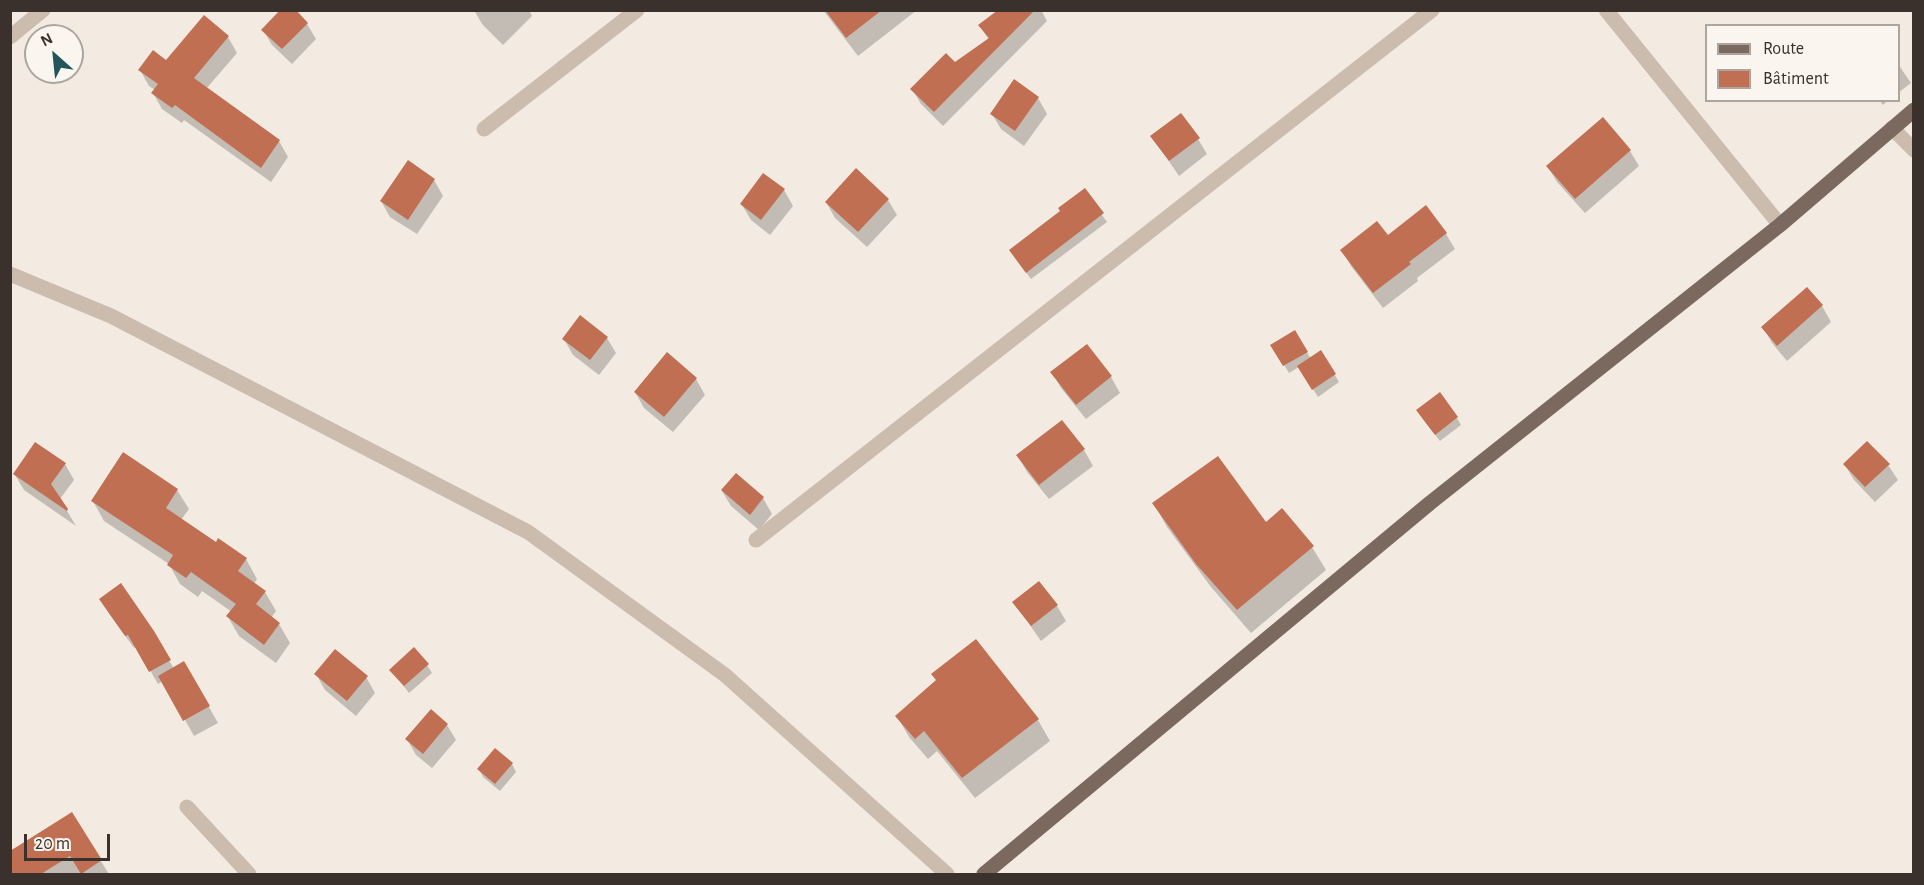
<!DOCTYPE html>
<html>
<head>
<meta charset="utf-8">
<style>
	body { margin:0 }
	#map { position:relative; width:1924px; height:885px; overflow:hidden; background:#f3ebe2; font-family:"Alegreya Sans",sans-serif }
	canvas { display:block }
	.frame { position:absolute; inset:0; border:12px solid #3a302c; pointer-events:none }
	.legend { position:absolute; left:1705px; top:24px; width:195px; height:78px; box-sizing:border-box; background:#faf5ee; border:2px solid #ada6a0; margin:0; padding:8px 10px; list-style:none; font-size:18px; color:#3a302c }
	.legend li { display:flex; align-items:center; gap:12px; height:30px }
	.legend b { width:30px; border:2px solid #ada6a0 }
	.north { position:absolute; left:24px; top:24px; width:60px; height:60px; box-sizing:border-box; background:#faf5ee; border:2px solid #ada6a0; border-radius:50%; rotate:333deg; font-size:16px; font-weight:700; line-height:24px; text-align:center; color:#3a302c }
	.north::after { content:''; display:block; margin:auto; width:21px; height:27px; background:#23555a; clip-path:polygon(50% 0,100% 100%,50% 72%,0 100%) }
	.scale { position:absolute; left:24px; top:834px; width:86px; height:27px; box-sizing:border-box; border:3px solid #3a302c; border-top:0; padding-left:8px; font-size:18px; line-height:21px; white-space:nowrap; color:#3a302c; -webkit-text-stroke:4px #faf5ee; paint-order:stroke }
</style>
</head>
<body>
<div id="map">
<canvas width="1924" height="885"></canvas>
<div class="frame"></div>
<ul class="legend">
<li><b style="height:8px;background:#7b685e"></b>Route</li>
<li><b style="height:16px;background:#c06f52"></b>Bâtiment</li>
</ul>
<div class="north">N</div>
<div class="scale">20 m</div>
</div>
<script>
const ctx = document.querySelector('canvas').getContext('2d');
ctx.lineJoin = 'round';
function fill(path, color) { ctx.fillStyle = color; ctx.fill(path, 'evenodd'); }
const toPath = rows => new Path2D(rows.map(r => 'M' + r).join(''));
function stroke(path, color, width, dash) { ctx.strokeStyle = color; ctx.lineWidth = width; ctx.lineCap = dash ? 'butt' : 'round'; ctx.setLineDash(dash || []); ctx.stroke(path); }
fill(toPath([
	[474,10,529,10,532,16,503,45,482,24],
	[823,10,917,10,858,56],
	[1000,10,1041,10,1047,21,943,126,921,104,912,89,955,64,989,40,980,26],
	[204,17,228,37,237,53,206,89,279,141,288,157,271,182,184,120,182,123,162,109,153,93,155,90,149,86,140,70,166,62],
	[307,24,316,39,292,64,272,45,263,30],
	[1898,64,1911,83,1898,93],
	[1038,98,1047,114,1024,146,1001,129,992,114],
	[1879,100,1888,100,1883,105],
	[1152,136,1198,139,1207,154,1179,176],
	[1630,151,1639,166,1585,213,1557,182,1548,167],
	[434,180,443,196,417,234,390,217,381,201],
	[784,190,793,206,770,235,751,220,742,205],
	[1084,190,1107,222,1031,279,1015,258],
	[888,200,897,215,867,247,835,218,826,202],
	[1446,234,1455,249,1417,278,1418,281,1383,308,1351,266,1342,250,1388,237],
	[1807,289,1822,306,1831,322,1787,361,1772,343,1763,327],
	[1294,332,1311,359,1321,352,1339,382,1318,397,1299,367,1289,373,1272,345],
	[607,338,616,353,599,375,573,355,564,339],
	[1087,346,1111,377,1120,393,1086,419,1061,388,1052,372],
	[667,355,696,379,705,395,673,432,644,408,635,392],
	[1422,418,1457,418,1461,425,1440,441],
	[1062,422,1084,450,1093,466,1049,499,1027,472,1018,456],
	[65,464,74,480,60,499,76,526,24,490,15,475],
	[1845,465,1888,465,1898,480,1875,502,1854,480],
	[177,490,189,509,181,520,216,544,246,559,257,579,254,584,265,592,276,611,271,618,279,624,290,643,276,663,239,636,228,617,232,612,202,591,198,597,180,584,169,564,104,521,93,501],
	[722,491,763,498,772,514,759,530,731,506],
	[1154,504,1266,524,1312,547,1326,570,1251,633,1211,587,1167,527],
	[1014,602,1057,606,1066,621,1041,641],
	[108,612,153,632,174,669,184,663,218,723,194,736,163,681,158,684,136,646,134,648],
	[427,665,432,673,409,693,391,670],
	[316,674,366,677,375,693,356,716,325,690],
	[897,716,1038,720,1050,741,975,798,937,751,928,759,909,737],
	[447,725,456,740,432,768,416,755,407,739],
	[512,764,516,772,500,791,483,777,479,769],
	[71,814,109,874,10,874,10,853]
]), '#0003');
fill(toPath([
	[280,10,296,10,308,23,282,49,261,30],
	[825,10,882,10,846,38],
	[998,10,1035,10,934,112,910,89,946,53,955,62,989,38,978,25],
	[204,15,229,36,194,78,280,140,261,168,175,105,172,108,151,93,158,84,138,70,153,50,166,60],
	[1014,79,1039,97,1015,131,990,114],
	[1181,113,1200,138,1169,161,1150,136],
	[1603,117,1631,150,1575,199,1546,166],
	[408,160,435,179,408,220,380,201],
	[856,168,889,199,858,232,825,202],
	[763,173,785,189,761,220,740,204],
	[1085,188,1104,213,1026,273,1009,250,1060,211,1058,208],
	[1426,205,1447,233,1409,262,1411,264,1373,293,1340,250,1377,221,1388,235],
	[1807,287,1823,305,1777,346,1761,327],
	[580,315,608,337,590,360,562,339],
	[1295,330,1308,352,1283,366,1270,345],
	[1087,344,1112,376,1076,405,1050,372],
	[1321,350,1336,374,1312,390,1297,366],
	[667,352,697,378,664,417,634,392],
	[1440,392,1458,417,1435,435,1416,410],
	[1062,420,1085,449,1039,485,1016,455],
	[1867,441,1890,464,1865,487,1843,464],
	[35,442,66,463,51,484,68,509,67,511,13,474],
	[123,452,178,489,166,508,216,542,218,538,247,558,238,571,266,591,256,604,280,623,264,645,226,616,236,604,191,572,186,578,167,565,173,555,91,501],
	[1218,456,1266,522,1282,508,1314,546,1237,610,1196,564,1152,503],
	[736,473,764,497,750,515,721,490],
	[1039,581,1058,605,1031,626,1012,602],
	[121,583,154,631,171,660,149,672,128,635,125,636,99,599],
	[976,639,1039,719,962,778,924,731,915,739,895,716,936,680,931,674],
	[414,647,429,664,404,686,389,670],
	[335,649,368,676,347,701,314,674],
	[184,661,210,706,183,721,158,676],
	[431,709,448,724,423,754,405,739],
	[495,748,513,763,495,784,477,769],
	[72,812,102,860,81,874,70,856,41,874,10,874,10,851]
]), '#c06f52');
stroke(toPath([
	[1606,10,1780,225],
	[10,37,43,10],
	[1892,128,1914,150],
	[484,129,637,10],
	[10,274,111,316,528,532,725,675,947,874],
	[756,540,1432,10],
	[187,807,249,874]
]), '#cbbcae', 15);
stroke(toPath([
	[984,874,1430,503,1780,225,1914,110]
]), '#7b685e', 15);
</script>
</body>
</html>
